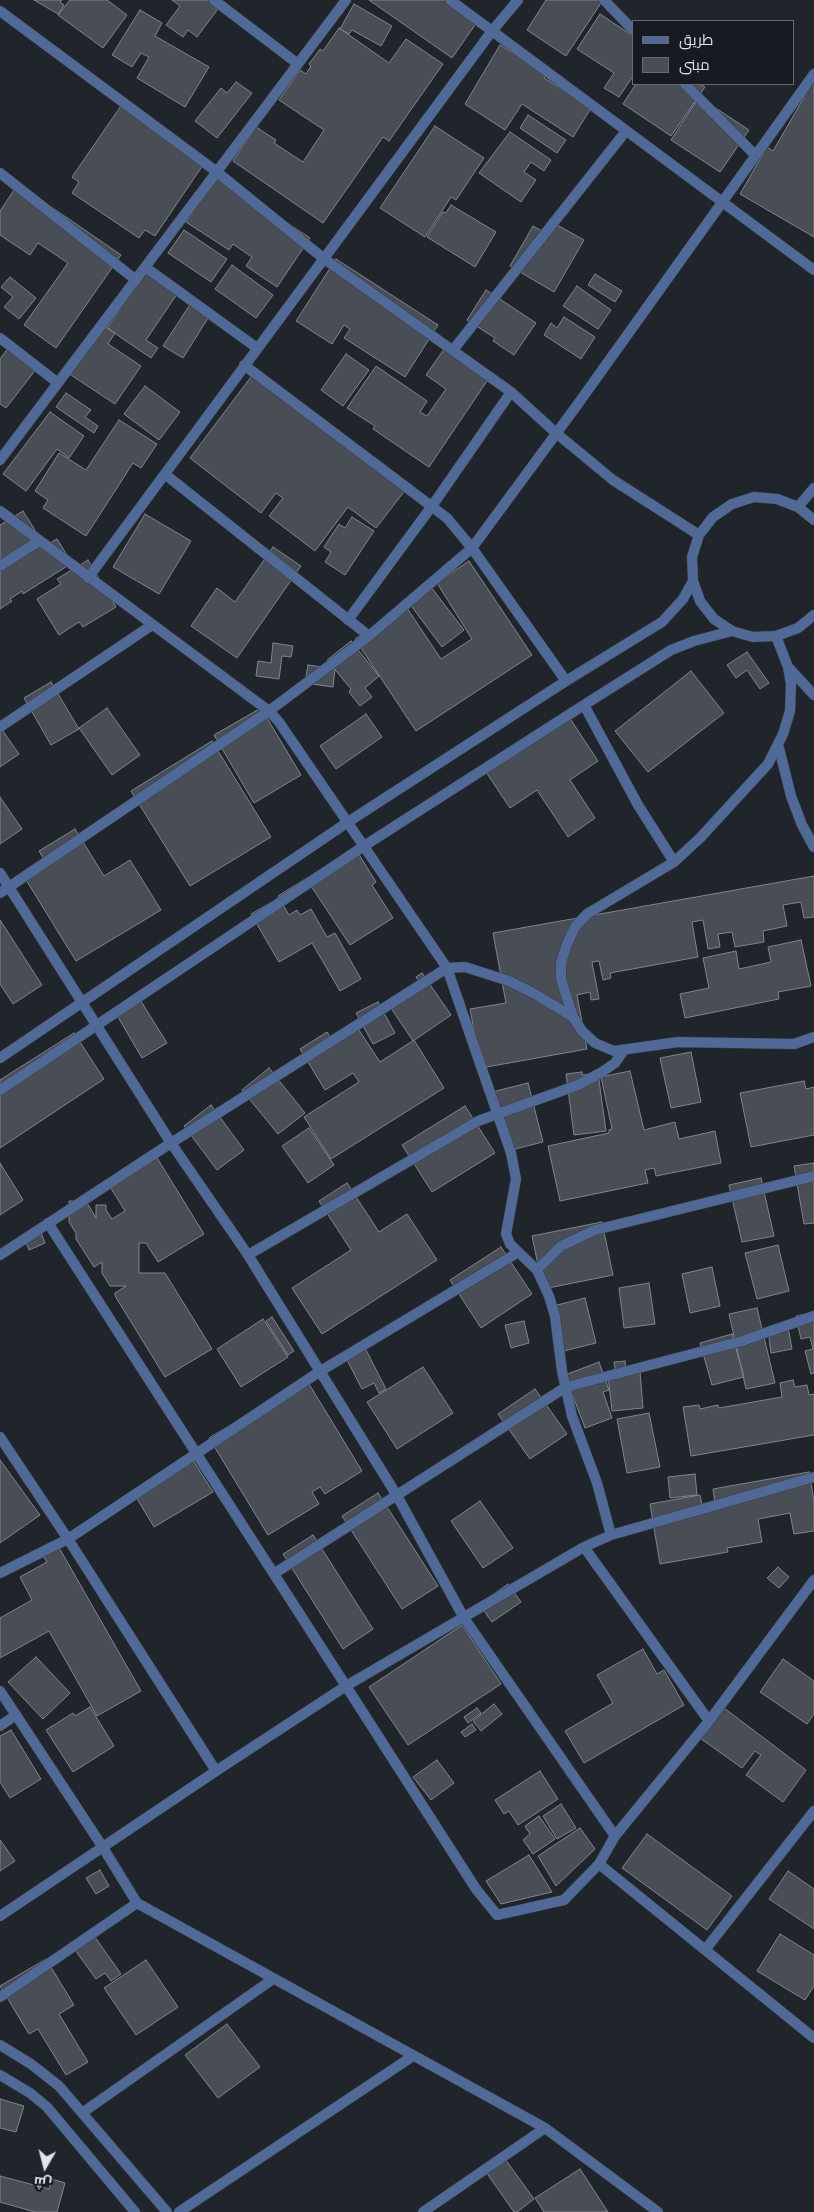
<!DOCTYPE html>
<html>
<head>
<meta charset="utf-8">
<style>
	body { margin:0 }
	#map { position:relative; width:814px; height:2212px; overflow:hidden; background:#20242b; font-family:"Source Sans 3",Cairo,sans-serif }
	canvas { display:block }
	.legend { position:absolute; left:632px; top:20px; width:162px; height:65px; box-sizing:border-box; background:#171a22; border:1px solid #676a71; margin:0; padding:6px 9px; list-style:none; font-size:15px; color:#e0e3e8 }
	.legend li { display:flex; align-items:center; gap:10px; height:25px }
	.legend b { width:25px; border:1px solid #676a71 }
	.north { position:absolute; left:20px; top:2142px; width:50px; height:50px; -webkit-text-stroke:4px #171a22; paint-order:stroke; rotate:188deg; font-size:14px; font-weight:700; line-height:20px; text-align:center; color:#e0e3e8 }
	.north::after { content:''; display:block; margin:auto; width:18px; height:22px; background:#e0e3e8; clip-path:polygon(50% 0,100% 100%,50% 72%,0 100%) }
</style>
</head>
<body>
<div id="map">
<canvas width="814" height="2212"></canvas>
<ul class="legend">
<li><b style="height:6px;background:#506997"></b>طريق</li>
<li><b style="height:14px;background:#494d56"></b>مبنى</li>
</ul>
<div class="north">ش</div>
</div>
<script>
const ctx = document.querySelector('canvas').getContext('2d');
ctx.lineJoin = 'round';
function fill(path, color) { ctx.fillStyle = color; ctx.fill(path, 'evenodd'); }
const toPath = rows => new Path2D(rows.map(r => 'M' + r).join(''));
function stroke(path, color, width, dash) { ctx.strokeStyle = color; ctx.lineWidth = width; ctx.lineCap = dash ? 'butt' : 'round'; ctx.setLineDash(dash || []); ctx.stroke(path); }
const building = toPath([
	[34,0,62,0,60,2,64,5,58,14,34,0],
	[70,0,107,0,127,15,103,48,58,15,70,0],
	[172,0,220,0,223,2,197,37,188,30,183,37,166,25,180,6,172,0],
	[369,0,445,0,477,22,452,58,369,0],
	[546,0,603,0,566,56,527,30,546,0],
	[354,4,392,26,381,46,352,30,349,34,340,29,354,4],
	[140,10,162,23,155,36,209,67,185,107,137,78,149,57,141,53,132,67,112,55,140,10],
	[600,14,633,36,633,76,619,97,604,88,614,73,577,49,600,14],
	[339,28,389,63,406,39,443,64,389,141,383,137,323,223,233,161,256,127,276,140,274,143,303,162,324,130,279,100,300,70,306,74,311,66,309,64,320,49,323,51,339,28],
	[500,45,546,74,544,78,591,108,573,137,522,104,505,130,465,104,500,45],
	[814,80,814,237,740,194,767,147,773,151,814,80],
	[236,82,252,93,217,138,195,121,221,88,227,93,236,82],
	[636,84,700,84,705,87,671,136,623,104,636,84],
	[699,97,749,130,720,172,671,140,699,97],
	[123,103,207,159,155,236,145,230,139,238,72,193,79,182,72,177,123,103],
	[528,115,566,140,557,153,520,128,528,115],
	[435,126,484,158,456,200,451,197,425,237,380,208,435,126],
	[510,132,551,160,544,171,531,162,524,172,536,180,521,202,479,173,510,132],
	[217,177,310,238,277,287,246,266,252,257,233,244,229,250,186,222,217,177],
	[18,184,121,255,56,348,24,325,68,263,38,243,30,255,0,235,0,211,18,184],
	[451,205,496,232,475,267,427,237,443,212,446,213,451,205],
	[550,221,584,240,554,292,510,266,533,226,544,232,550,221],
	[184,230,227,259,211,282,168,253,184,230],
	[336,259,438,325,405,377,344,338,350,329,344,325,332,344,296,321,336,259],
	[232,265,273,295,256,318,215,289,232,265],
	[147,269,179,291,146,340,158,348,151,358,107,328,147,269],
	[595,274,622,291,615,302,588,285,595,274],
	[10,277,36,298,19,319,4,307,13,297,1,287,10,277],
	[577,286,611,310,598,329,563,306,577,286],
	[486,290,536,323,514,355,493,341,495,338,467,320,486,290],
	[191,303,210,315,183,358,163,346,191,303],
	[564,317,595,337,581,359,544,335,551,323,557,328,564,317],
	[101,323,115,333,108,344,141,366,115,404,68,373,101,323],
	[447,345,491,375,429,467,373,429,375,426,347,408,376,366,427,401,420,412,427,416,446,389,426,375,447,345],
	[9,347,37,368,6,408,0,404,0,359,9,347],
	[346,354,369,370,343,406,321,390,346,354],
	[257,369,410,484,376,528,348,507,315,551,269,516,283,498,276,493,261,513,190,458,257,369],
	[145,386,180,412,159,440,124,414,145,386],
	[66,393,91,410,85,417,98,426,94,433,56,407,66,393],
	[50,412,84,436,69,458,57,449,26,491,3,474,50,412],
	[119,420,157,444,141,468,133,463,86,536,43,508,48,500,35,491,59,453,86,470,119,420],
	[23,511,45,546,57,539,72,563,23,594,22,591,10,599,12,601,0,609,0,525,23,511],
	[145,514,191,541,159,594,113,567,145,514],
	[352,517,374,531,345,575,325,562,331,552,324,547,339,524,345,528,352,517],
	[273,547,301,566,237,658,191,626,217,588,235,602,273,547],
	[88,560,116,607,83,627,79,622,59,635,37,599,61,584,57,579,88,560],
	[469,561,532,655,416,731,355,639,405,605,441,659,472,639,437,583,469,561],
	[431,587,464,630,442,647,409,603,431,587],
	[351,641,379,676,365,688,372,697,360,706,349,692,351,689,327,660,351,641],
	[273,643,293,646,291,657,282,656,279,679,256,676,258,661,271,663,273,643],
	[747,652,769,683,760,689,747,670,736,678,727,665,747,652],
	[308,665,335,669,333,687,305,683,308,665],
	[691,671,724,713,648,772,615,731,691,671],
	[51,682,79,729,51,745,24,698,51,682],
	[107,708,140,755,112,775,79,728,107,708],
	[261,708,301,775,254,803,214,735,261,708],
	[366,714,382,737,336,769,320,746,366,714],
	[569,717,598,761,570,780,595,818,568,837,537,790,510,808,482,766,569,717],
	[0,727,19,754,0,767,0,727],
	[212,741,271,837,190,886,131,791,212,741],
	[0,797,22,829,0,844,0,797],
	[75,829,104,876,130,860,161,910,76,961,23,875,45,861,39,851,75,829],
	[355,848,376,882,372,885,393,918,350,945,311,886,283,903,278,896,355,848],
	[814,876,814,917,804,918,801,902,783,905,787,926,763,931,764,942,735,947,732,932,718,934,720,947,708,949,703,920,692,922,698,957,610,973,611,978,603,980,599,961,592,962,599,999,591,1000,590,992,577,995,587,1049,481,1068,470,1009,506,1003,493,933,814,876],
	[279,898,289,915,297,910,300,915,311,909,327,937,335,933,361,979,340,991,312,943,279,962,251,914,279,898],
	[0,920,42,985,13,1004,0,984,0,920],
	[801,940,811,986,778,992,779,999,685,1018,680,994,709,988,703,958,736,951,739,969,771,962,768,947,801,940],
	[422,973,451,1015,413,1041,389,1005,421,984,416,977,422,973],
	[139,998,167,1043,142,1058,115,1012,139,998],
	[378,1002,395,1033,373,1044,356,1013,378,1002],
	[357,1027,380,1062,414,1040,444,1088,331,1159,304,1117,359,1082,353,1073,325,1090,300,1049,327,1032,333,1042,357,1027],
	[74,1033,104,1079,0,1148,0,1080,74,1033],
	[691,1052,701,1102,671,1108,660,1058,691,1052],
	[269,1068,305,1113,278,1134,242,1090,269,1068],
	[630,1071,644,1130,675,1122,679,1139,715,1131,721,1163,656,1176,654,1168,645,1170,648,1183,560,1201,548,1146,609,1133,609,1130,612,1129,601,1077,630,1071],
	[582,1072,582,1075,598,1073,606,1131,574,1135,566,1074,582,1072],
	[804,1081,806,1089,814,1087,814,1135,751,1147,740,1093,804,1081],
	[528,1083,543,1142,507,1151,492,1092,528,1083],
	[211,1105,244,1150,217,1170,184,1126,211,1105],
	[465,1106,495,1153,432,1192,402,1145,465,1106],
	[309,1128,334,1165,308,1183,282,1146,309,1128],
	[154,1153,204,1234,158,1262,146,1243,139,1243,139,1273,165,1273,212,1349,165,1377,115,1296,115,1293,126,1286,110,1286,102,1273,102,1262,94,1267,76,1239,76,1233,69,1222,69,1201,86,1201,96,1218,96,1205,106,1205,106,1210,112,1219,125,1211,107,1182,154,1153],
	[0,1163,23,1200,0,1215,0,1163],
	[814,1163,814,1223,804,1224,794,1166,814,1163],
	[761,1178,774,1236,742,1242,729,1185,761,1178],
	[347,1183,379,1232,407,1214,437,1260,322,1334,292,1288,351,1250,319,1201,347,1183],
	[602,1222,613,1275,543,1289,532,1236,602,1222],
	[39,1227,45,1243,29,1250,23,1234,39,1227],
	[778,1245,789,1291,757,1299,745,1253,778,1245],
	[501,1247,532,1294,481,1328,450,1280,501,1247],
	[712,1267,720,1306,690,1313,682,1274,712,1267],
	[649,1283,655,1324,624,1328,619,1288,649,1283],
	[585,1298,596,1343,560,1352,549,1307,585,1298],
	[757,1308,775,1383,746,1389,729,1314,757,1308],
	[814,1312,814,1373,811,1374,805,1351,813,1349,810,1337,801,1339,796,1316,814,1312],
	[272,1317,294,1351,288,1355,266,1321,272,1317],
	[263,1319,288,1357,241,1387,217,1349,263,1319],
	[524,1321,529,1343,511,1348,505,1325,524,1321],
	[788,1327,792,1349,771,1353,768,1330,788,1327],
	[732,1334,744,1377,712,1385,700,1343,732,1334],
	[364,1346,386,1389,379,1393,374,1383,362,1389,345,1356,364,1346],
	[625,1361,626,1374,640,1372,643,1408,612,1411,608,1376,616,1375,614,1362,625,1361],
	[599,1362,609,1390,603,1392,612,1418,585,1428,565,1375,599,1362],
	[423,1367,453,1413,397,1449,367,1402,423,1367],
	[306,1379,362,1471,325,1494,320,1487,312,1492,319,1504,268,1535,209,1438,306,1379],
	[793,1380,795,1387,807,1385,809,1395,814,1394,814,1435,691,1456,683,1407,699,1405,700,1409,718,1405,719,1408,782,1397,780,1383,793,1380],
	[535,1389,567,1434,530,1459,498,1414,535,1389],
	[649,1413,660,1467,627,1473,617,1419,649,1413],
	[191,1457,213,1492,154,1527,133,1492,191,1457],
	[0,1460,40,1515,0,1543,0,1460],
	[809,1472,814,1501,814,1531,794,1534,790,1513,758,1519,762,1542,727,1548,728,1552,660,1564,650,1504,700,1495,702,1505,715,1503,713,1489,809,1472],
	[695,1474,697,1495,670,1498,668,1477,695,1474],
	[378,1493,438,1586,402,1609,342,1516,378,1493],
	[480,1501,513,1548,483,1568,451,1521,480,1501],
	[313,1535,373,1629,343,1649,283,1554,313,1535],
	[57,1544,141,1691,97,1716,49,1631,0,1658,0,1618,32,1600,20,1577,47,1562,41,1553,57,1544],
	[778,1567,789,1577,779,1588,767,1578,778,1567],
	[508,1584,521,1602,492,1622,479,1604,508,1584],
	[462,1625,501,1684,408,1745,369,1687,462,1625],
	[643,1649,657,1674,664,1670,684,1705,584,1763,565,1731,613,1703,597,1675,643,1649],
	[36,1657,70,1693,43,1719,8,1682,36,1657],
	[783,1659,814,1681,814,1714,807,1724,760,1692,783,1659],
	[494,1704,502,1714,481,1731,473,1721,494,1704],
	[90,1707,114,1746,73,1772,46,1730,73,1713,75,1716,90,1707],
	[477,1708,481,1713,468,1723,464,1717,477,1708],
	[724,1708,806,1770,783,1802,746,1775,761,1755,755,1751,742,1768,700,1738,724,1708],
	[472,1724,476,1730,465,1737,461,1732,472,1724],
	[11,1730,41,1779,10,1798,0,1782,0,1736,11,1730],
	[437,1760,454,1783,431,1800,413,1777,437,1760],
	[540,1771,558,1799,518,1825,509,1811,504,1814,495,1800,540,1771],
	[561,1804,576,1828,557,1839,543,1816,561,1804],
	[539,1816,555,1839,533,1854,523,1840,530,1834,525,1826,539,1816],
	[580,1828,595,1849,556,1886,538,1856,580,1828],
	[647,1834,732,1896,707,1930,622,1868,647,1834],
	[0,1840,15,1861,0,1871,0,1840],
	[529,1855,552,1892,501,1904,486,1881,529,1855],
	[100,1870,109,1886,96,1894,86,1878,100,1870],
	[788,1871,814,1889,814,1929,769,1899,788,1871],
	[90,1930,121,1974,111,1981,105,1973,96,1979,70,1943,90,1930],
	[780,1934,814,1955,814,1986,805,2000,757,1971,780,1934],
	[46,1959,74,2005,59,2014,88,2062,66,2075,38,2029,29,2034,0,1986,46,1959],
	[146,1960,178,2007,136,2035,104,1988,146,1960],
	[227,2024,260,2067,218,2098,185,2055,227,2024],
	[0,2099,24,2106,16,2132,0,2128,0,2099],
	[505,2159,534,2199,517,2212,514,2212,486,2172,505,2159],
	[580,2169,608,2212,544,2212,535,2198,580,2169],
	[0,2176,49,2189,52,2179,65,2183,57,2212,35,2212,0,2202,0,2176]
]);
fill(building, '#494d56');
stroke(building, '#80858e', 1);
const minor = toPath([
	[214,0,298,64],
	[450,0,492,31,518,0],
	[604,0,633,30],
	[0,11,217,172,323,258,511,392,556,433,613,480,699,535],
	[685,84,755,155],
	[0,173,136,280],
	[145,267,257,348],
	[0,338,58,383],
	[453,350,626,131],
	[244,365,447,518,472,548,566,681],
	[0,460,346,0],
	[166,475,369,636],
	[798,507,814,488],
	[0,511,269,711,279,722,447,968,511,1153,516,1179,506,1234,510,1244,537,1270,549,1296,555,1316,562,1371,572,1416,597,1483,611,1535],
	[814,520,798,507,777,499,754,497,732,504,713,517,699,535,692,557,693,581,700,601,714,619,732,631,753,637,776,636,798,628,814,615],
	[0,566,39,541],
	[88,578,492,31,814,270],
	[348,620,432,506,511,392],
	[776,636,788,667,791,684,790,711,783,734,768,764,700,838,674,862,587,914,575,927,567,944,561,963,561,979,573,1017,582,1031,595,1043,614,1051,678,1042,794,1044,814,1037],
	[789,668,814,695],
	[584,705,638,805,674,862],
	[0,727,152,625],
	[778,744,791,796,802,825,814,847],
	[0,873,171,1143,248,1255,396,1494,464,1618,615,1836],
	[0,893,269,711,369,636,472,548,575,408,814,74],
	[0,1058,348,822,566,681,662,622,683,599,693,581],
	[0,1090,364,846,584,705,671,650,694,641,732,631],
	[48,1223,346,1686,216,1771],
	[0,1255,171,1143,447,968,465,967,509,981,535,994,573,1017],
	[248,1255,478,1121,578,1085,602,1072,615,1063,624,1050],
	[537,1270,561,1246,595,1230,814,1176],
	[0,1437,68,1539,216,1771,0,1916],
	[584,1547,709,1721,615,1836,599,1864,564,1900,497,1915,476,1889,346,1686,584,1547],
	[584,1547,611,1535,814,1477],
	[0,1573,68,1539,319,1372,517,1253],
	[275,1573,566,1387,742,1341,814,1316],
	[0,1691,16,1715,0,1726],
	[16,1715,102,1846,137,1903,545,2128,658,2212],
	[709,1721,814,1580],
	[599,1864,814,2038],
	[705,1950,814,1811],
	[0,1997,137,1903],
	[0,2045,31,2064,59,2086,167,2212],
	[0,2075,30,2093,47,2107,135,2212],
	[82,2113,273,1979],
	[179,2212,413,2056],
	[423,2212,545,2128]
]);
stroke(minor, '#3b3f45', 11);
stroke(minor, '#506997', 10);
</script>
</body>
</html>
